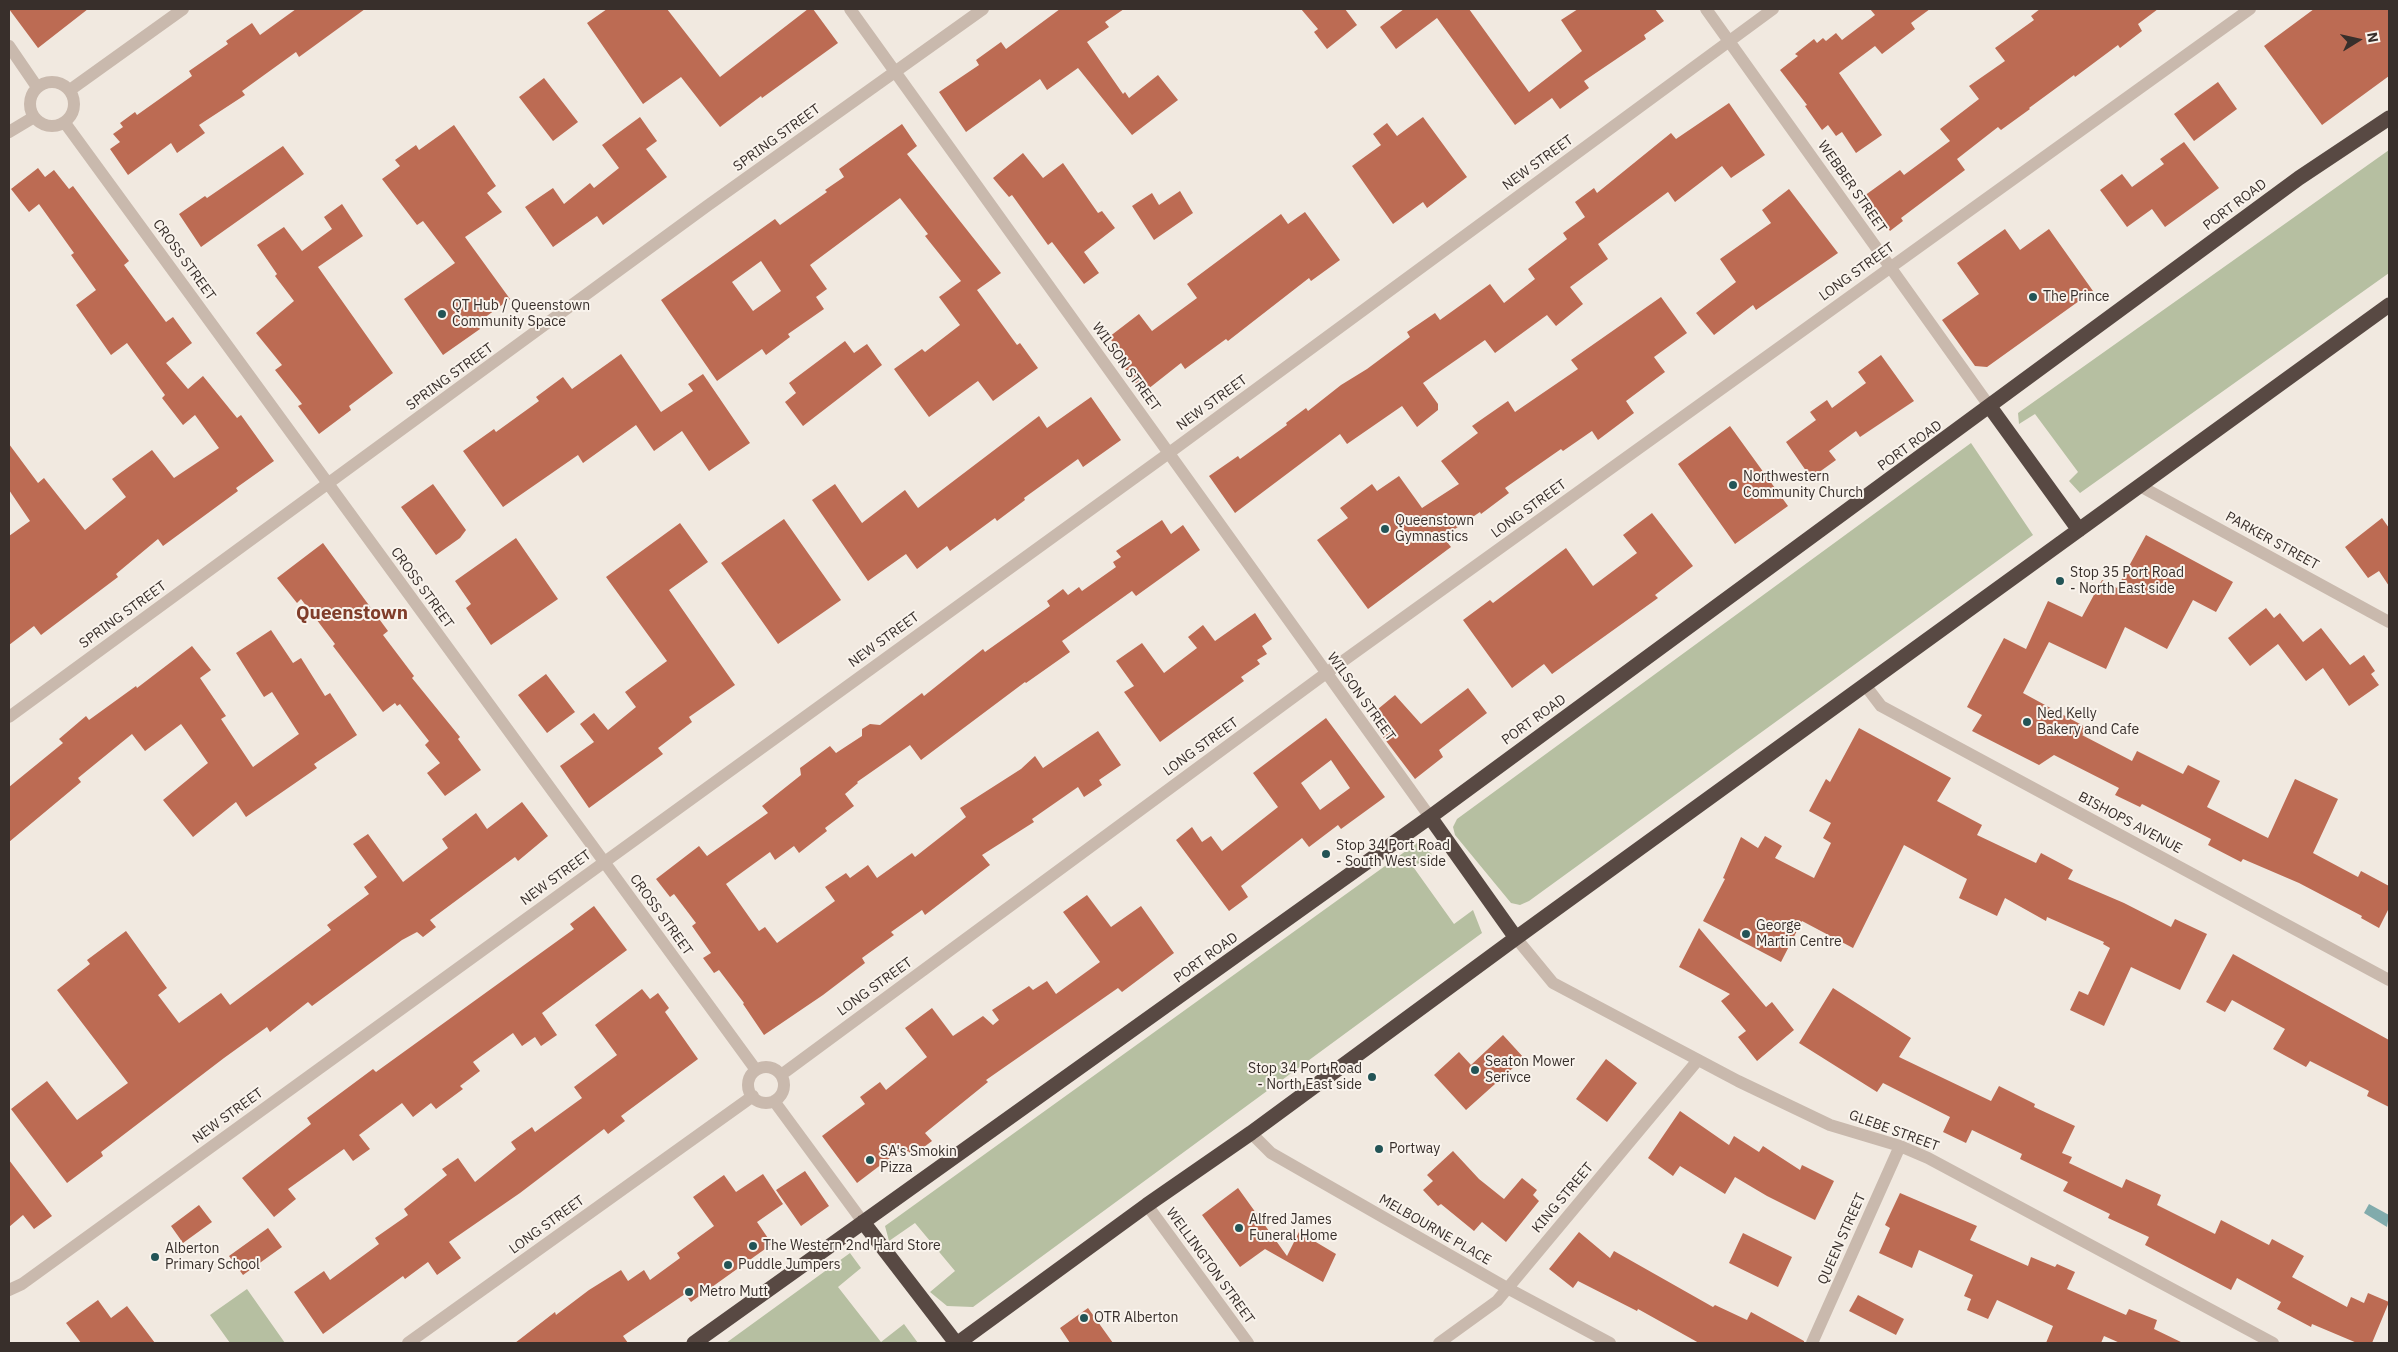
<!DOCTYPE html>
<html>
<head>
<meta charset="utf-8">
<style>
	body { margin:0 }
	#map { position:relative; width:2398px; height:1352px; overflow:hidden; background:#f1e9e0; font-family:"IBM Plex Sans",sans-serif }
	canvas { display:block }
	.frame { position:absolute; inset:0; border:10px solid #382f2b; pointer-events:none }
	.north { position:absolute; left:2333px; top:15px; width:50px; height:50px; -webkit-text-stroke:4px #f9f3ec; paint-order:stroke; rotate:80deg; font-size:14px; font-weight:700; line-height:20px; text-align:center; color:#382f2b }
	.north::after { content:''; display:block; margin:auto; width:18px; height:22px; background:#382f2b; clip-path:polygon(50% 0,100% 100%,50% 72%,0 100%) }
</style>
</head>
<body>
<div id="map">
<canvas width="2398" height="1352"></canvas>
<div class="frame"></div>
<div class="north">N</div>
</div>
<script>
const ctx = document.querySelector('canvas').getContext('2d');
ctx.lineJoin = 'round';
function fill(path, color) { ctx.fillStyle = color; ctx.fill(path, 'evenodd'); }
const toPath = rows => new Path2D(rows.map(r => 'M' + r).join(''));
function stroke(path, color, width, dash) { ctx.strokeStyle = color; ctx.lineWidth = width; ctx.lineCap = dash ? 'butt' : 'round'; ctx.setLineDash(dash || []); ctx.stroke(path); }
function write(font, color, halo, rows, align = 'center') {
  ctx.font = font + ' "IBM Plex Sans",sans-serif'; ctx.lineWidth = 4; ctx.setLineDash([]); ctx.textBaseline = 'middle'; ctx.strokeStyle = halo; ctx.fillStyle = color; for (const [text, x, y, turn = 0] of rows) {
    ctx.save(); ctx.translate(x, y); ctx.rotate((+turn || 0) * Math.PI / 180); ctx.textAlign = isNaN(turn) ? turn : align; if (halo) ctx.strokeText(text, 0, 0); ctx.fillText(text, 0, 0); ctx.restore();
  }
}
fill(toPath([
	[2389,150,2389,273,2080,493,2069,481,2078,472,2035,414,2019,424,2018,413],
	[1971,443,2033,535,1529,901,1520,905,1511,903,1455,835,1453,827,1457,819],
	[1417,843,1432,854,1414,868,1454,924,1473,910,1482,933,973,1307,947,1306,930,1292,955,1271,915,1223,889,1241,885,1226],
	[850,1253,861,1268,838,1287,881,1342,904,1324,918,1343,726,1343],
	[247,1289,285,1343,230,1343,210,1315]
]), '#b6bfa1');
fill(toPath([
	[2369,1204,2389,1215,2387,1227,2364,1213]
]), '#81abac');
fill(toPath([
	[9,9,88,9,38,48],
	[296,9,365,9,299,57,296,52,242,91,245,95,199,125,205,133,177,153,171,143,128,175,110,149,120,142,113,134,123,127,120,123,135,112,137,115,192,76,189,71,228,44,226,41,252,23,260,35],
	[607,9,667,9,720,77,808,9,813,9,838,43,762,98,761,96,720,127,681,77,643,104,587,23],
	[1060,9,1124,9,1105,22,1109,27,1087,42,1123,94,1125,92,1129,98,1158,75,1178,100,1132,135,1078,68,1047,90,1040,79,966,132,939,92,979,65,976,60,1001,42,1006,49],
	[1301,9,1345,9,1357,25,1327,49,1314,32,1318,29],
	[1404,9,1469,9,1529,92,1582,51,1561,20,1578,9,1655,9,1664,21,1644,35,1646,39,1584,81,1589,88,1560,109,1552,98,1515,125,1437,18,1396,49,1380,27],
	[1870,9,1930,9,1911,23,1915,29,1882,54,1875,46,1839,73,1882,135,1856,153,1842,132,1836,136,1828,125,1822,130,1805,106,1807,105,1780,70,1798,56,1795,54,1814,39,1817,43,1823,38,1826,41,1836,33,1842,40,1875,15],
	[2040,9,2158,9,2138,24,2142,31,2120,48,2118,45,2075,77,2074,75,2029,108,2030,109,2001,130,1998,127,1957,159,1965,170,1901,218,1903,221,1890,231,1864,196,1900,170,1904,175,1950,141,1940,129,1979,99,1969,86,2005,61,1995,48,2034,20,2031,16],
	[2314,9,2389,9,2389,76,2322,125,2264,46],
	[544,78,578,122,553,141,519,97],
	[2218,82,2237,109,2194,141,2174,114],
	[1729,103,1765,155,1731,178,1722,166,1675,202,1668,192,1598,244,1608,259,1570,287,1583,304,1556,326,1547,315,1495,353,1485,340,1423,383,1438,404,1438,410,1417,427,1402,406,1347,444,1340,434,1235,513,1209,476,1238,456,1240,459,1287,425,1286,423,1306,408,1308,411,1341,385,1367,369,1410,337,1407,332,1435,313,1440,320,1490,284,1504,303,1535,279,1528,269,1567,239,1563,233,1585,217,1575,202,1594,188,1597,193,1671,133,1676,139],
	[640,117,657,141,646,149,667,177,603,225,597,216,553,247,525,207,553,188,564,204,590,183,594,188,619,168,602,145],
	[1423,117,1467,177,1427,208,1423,202,1393,224,1352,166,1381,145,1373,134,1387,123,1397,136],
	[902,124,917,146,907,154,1001,273,977,290,1017,345,1020,343,1038,368,993,401,978,381,929,417,894,369,922,349,925,352,960,325,939,297,961,281,925,236,928,234,900,198,810,265,827,289,816,297,824,309,788,334,790,337,766,355,762,349,717,381,661,300,775,219,780,225,827,192,825,190,844,177,839,169],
	[761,261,781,291,753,311,732,282],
	[454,125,496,186,487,193,502,212,465,237,510,299,476,324,480,329,443,355,404,299,455,263,423,221,417,225,382,179,400,166,395,160,416,145,419,150],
	[2184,142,2219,188,2165,227,2152,209,2127,227,2100,190,2122,174,2132,187,2164,164,2160,159],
	[283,146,304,174,201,247,179,214,205,196,207,198],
	[1023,153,1043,178,1063,163,1098,213,1102,211,1115,228,1084,252,1099,273,1084,284,1052,242,1048,245,1012,195,1009,197,993,178],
	[38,168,45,177,54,170,69,189,73,186,129,261,124,265,166,322,173,317,192,343,166,363,188,389,203,376,237,418,241,415,274,461,236,488,238,491,163,546,158,539,116,574,118,577,41,635,34,626,9,645,9,536,30,521,9,490,9,444,38,483,44,478,85,530,126,497,112,479,152,450,174,478,219,448,195,415,183,425,162,398,165,395,127,343,111,355,76,305,96,290,71,255,74,253,39,204,29,212,11,189],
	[1789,189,1838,253,1756,310,1753,305,1714,335,1696,313,1736,282,1720,259,1771,223,1762,210],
	[1180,191,1193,213,1154,240,1132,206,1152,193,1159,205],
	[342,204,363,236,318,267,393,373,349,406,351,410,319,434,298,406,302,404,275,370,282,365,256,333,294,301,275,276,277,274,257,245,284,227,302,251,332,229,324,217],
	[1305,212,1340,260,1311,281,1309,278,1228,341,1226,339,1185,369,1181,363,1143,393,1125,369,1129,366,1109,337,1139,314,1152,331,1197,298,1187,284,1281,214,1288,224],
	[2005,229,2020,250,2049,229,2093,291,1987,367,1975,366,1942,320,1979,294,1957,263],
	[1661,297,1687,333,1654,357,1665,372,1626,401,1634,413,1598,440,1592,431,1563,451,1561,449,1505,488,1509,493,1481,514,1480,512,1443,537,1451,547,1368,609,1317,540,1348,518,1340,508,1372,484,1377,491,1399,476,1422,508,1459,484,1441,461,1478,433,1472,426,1508,401,1515,412,1578,369,1571,360],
	[845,341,854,353,867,344,882,365,803,426,785,402,796,393,789,383],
	[621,354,661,412,693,391,688,384,703,374,750,443,709,471,682,431,654,451,636,425,583,463,578,455,503,507,463,451,494,429,496,432,539,401,536,397,563,377,572,389],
	[1881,355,1914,401,1860,437,1856,431,1829,451,1836,460,1811,478,1786,442,1816,420,1810,412,1827,400,1832,408,1866,383,1858,372],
	[1091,397,1121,440,1083,467,1078,459,1024,498,1025,500,997,521,995,518,950,551,947,546,917,569,906,554,868,581,812,500,835,484,862,523,905,490,918,508,1039,416,1047,428],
	[1730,426,1788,506,1735,544,1678,464],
	[433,484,466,530,460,538,436,555,401,507],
	[1652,513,1693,566,1655,595,1658,598,1552,674,1544,664,1512,688,1463,620,1490,600,1493,603,1566,548,1593,586,1637,553,1623,535],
	[2382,518,2389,528,2389,586,2379,571,2368,578,2345,547],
	[784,519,841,600,778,644,721,563],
	[1162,520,1171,534,1183,525,1200,550,1136,596,1132,591,1062,641,1070,652,1026,683,1025,682,921,760,910,745,857,782,858,783,845,794,854,806,825,828,827,831,799,853,794,846,775,860,770,852,726,884,759,931,765,927,777,943,835,901,825,887,846,873,850,878,868,865,877,878,912,853,915,857,966,817,960,808,1021,769,1035,756,1043,768,1098,731,1121,765,1099,780,1102,785,1084,797,1078,787,1032,819,1034,822,982,855,990,865,925,915,922,910,891,932,894,935,862,958,865,963,823,995,764,1035,743,1004,744,1003,719,970,714,973,703,958,711,953,692,926,696,923,674,894,670,897,656,879,699,846,707,856,768,813,762,806,801,775,800,768,830,746,836,753,862,736,862,729,870,724,880,725,922,693,924,696,983,649,985,652,1050,606,1047,601,1063,589,1068,595,1079,587,1082,591,1116,567,1113,562,1121,557,1116,551],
	[680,523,708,562,669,590,735,685,689,717,692,722,658,748,663,754,589,808,560,766,594,742,580,724,594,713,608,730,636,707,625,692,667,661,606,577],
	[2146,535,2233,582,2216,612,2193,600,2167,649,2125,627,2106,669,2049,642,2023,693,2091,730,2082,735,2132,761,2137,751,2183,774,2188,765,2220,781,2207,807,2268,838,2295,779,2338,799,2313,853,2358,877,2361,871,2389,886,2389,908,2379,928,2361,918,2362,916,2299,883,2243,859,2241,862,2208,845,2211,839,2142,804,2140,807,2115,795,2119,788,2054,755,2039,765,1972,731,1982,715,1967,707,2004,638,2026,649,2048,601,2082,617,2102,580,2117,588],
	[516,538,558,599,491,645,466,608,471,604,455,581],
	[323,543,388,631,383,635,414,676,412,678,460,737,458,739,481,770,445,796,427,773,440,763,425,745,429,741,400,704,397,706,395,703,383,712,333,646,335,644,301,599,297,603,277,578],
	[2266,608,2274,618,2280,613,2303,642,2321,628,2350,665,2364,655,2375,671,2371,674,2379,685,2349,706,2323,668,2306,681,2278,644,2250,666,2228,638],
	[1255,613,1272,639,1262,646,1267,654,1257,660,1260,664,1241,677,1244,681,1160,742,1124,692,1134,686,1116,661,1142,643,1164,673,1197,648,1188,637,1203,625,1215,641],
	[271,630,293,663,301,658,325,696,330,693,357,735,314,764,317,768,246,817,236,802,193,837,163,800,208,763,181,724,145,751,132,734,78,778,81,782,9,842,9,787,63,743,59,739,86,716,89,720,136,686,137,688,192,646,211,670,200,678,226,716,221,719,253,767,299,734,272,692,264,697,236,653],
	[546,674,575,712,547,733,518,695],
	[1468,688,1487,713,1439,750,1443,757,1415,779,1377,729,1387,721,1378,709,1395,695,1421,724],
	[1326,718,1385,797,1341,829,1338,825,1309,847,1302,838,1241,886,1248,897,1229,911,1176,840,1192,827,1202,842,1211,836,1222,851,1278,807,1253,773],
	[1331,760,1350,788,1320,810,1301,783],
	[1859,728,1951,778,1937,801,1982,825,1977,835,2036,863,2041,853,2073,870,2068,879,2124,903,2171,927,2175,919,2207,934,2180,990,2131,967,2104,1026,2070,1010,2079,991,2088,995,2110,948,2103,944,2104,942,2047,917,2046,921,2005,898,1997,916,1959,898,1967,879,1904,845,1853,948,1802,921,1781,962,1703,921,1725,879,1723,878,1741,837,1758,848,1765,836,1782,846,1775,858,1814,878,1831,843,1823,838,1831,823,1809,811,1826,779,1830,782],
	[522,802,548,836,518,861,515,857,430,920,436,927,423,937,417,932,402,940,312,1006,308,1002,270,1032,267,1027,224,1058,101,1152,103,1156,67,1183,11,1109,47,1081,77,1120,128,1083,57,990,90,964,87,960,126,931,167,988,158,995,179,1023,221,993,230,1005,331,930,327,925,369,894,364,887,377,877,353,844,368,834,403,882,448,848,442,839,476,813,487,829],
	[1087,895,1111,927,1141,906,1174,953,1122,992,1118,988,986,1080,988,1082,925,1133,932,1141,912,1156,908,1151,902,1155,899,1151,857,1183,822,1136,865,1104,860,1097,880,1082,886,1090,927,1057,905,1028,932,1008,953,1036,983,1016,993,1025,999,1020,992,1010,1029,986,1033,990,1047,981,1056,994,1100,962,1063,912],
	[594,906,627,950,542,1013,557,1035,541,1046,535,1037,522,1046,513,1033,473,1062,480,1071,460,1086,463,1089,436,1109,431,1103,413,1117,402,1103,359,1135,370,1149,353,1161,344,1149,288,1189,296,1199,274,1217,242,1178,311,1124,307,1118,373,1069,376,1072,574,929,570,924],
	[1699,928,1766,1007,1772,1002,1794,1030,1757,1061,1738,1037,1746,1031,1721,1001,1730,994,1679,967],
	[2233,954,2389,1040,2389,1107,2367,1096,2369,1091,2310,1061,2306,1067,2273,1049,2285,1029,2232,1000,2225,1012,2206,1002],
	[1833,988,1911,1038,1899,1057,1991,1101,1999,1086,2035,1104,2034,1107,2075,1126,2062,1153,2072,1157,2069,1163,2122,1188,2126,1179,2161,1195,2157,1205,2215,1234,2221,1220,2269,1245,2272,1239,2304,1256,2292,1277,2347,1307,2351,1297,2364,1303,2368,1293,2389,1302,2372,1343,2357,1343,2312,1324,2311,1327,2277,1309,2281,1302,2237,1278,2231,1290,2145,1245,2149,1237,2108,1218,2110,1214,2063,1191,2068,1182,2020,1159,2022,1154,1972,1130,1966,1143,1943,1132,1950,1117,1883,1083,1877,1092,1799,1043],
	[642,989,650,999,658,993,669,1008,665,1012,698,1059,621,1116,625,1121,608,1134,604,1129,520,1193,449,1242,461,1258,437,1275,428,1262,405,1279,403,1276,323,1334,294,1292,324,1271,330,1280,379,1244,375,1238,408,1215,404,1209,447,1175,442,1169,458,1158,475,1182,516,1149,511,1142,532,1127,535,1132,582,1098,574,1087,617,1055,595,1025],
	[1503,1035,1524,1058,1466,1110,1434,1075,1459,1052,1471,1065],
	[1606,1059,1637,1083,1607,1122,1576,1099],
	[1680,1111,1729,1145,1734,1136,1759,1152,1763,1146,1800,1170,1802,1165,1834,1181,1815,1220,1767,1196,1735,1177,1725,1194,1680,1166,1673,1176,1648,1158],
	[1453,1151,1479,1179,1504,1199,1522,1178,1537,1190,1533,1195,1539,1201,1506,1242,1482,1222,1474,1231,1441,1204,1438,1206,1423,1190,1433,1181,1427,1175],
	[9,1160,52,1216,34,1229,23,1215,9,1227],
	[805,1171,829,1206,801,1226,776,1190],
	[763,1174,783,1204,757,1222,772,1244,691,1302,685,1294,623,1336,628,1343,515,1343,555,1312,556,1315,589,1290,621,1270,628,1281,644,1270,650,1280,680,1258,677,1253,714,1226,693,1197,724,1175,736,1192],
	[1238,1188,1287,1256,1299,1232,1336,1254,1323,1282,1265,1249,1240,1267,1202,1215],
	[1900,1193,1977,1226,1970,1240,2028,1266,2031,1257,2055,1267,2057,1264,2075,1272,2067,1289,2126,1315,2129,1309,2157,1320,2154,1329,2183,1343,2120,1343,2104,1336,2101,1343,2046,1343,2053,1326,1997,1300,1988,1319,1967,1310,1971,1299,1964,1296,1973,1275,1919,1250,1912,1268,1879,1253,1890,1228,1885,1225],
	[199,1205,212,1222,183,1243,171,1226],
	[268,1228,282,1247,243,1275,229,1256],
	[1579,1232,1610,1258,1614,1251,1713,1307,1715,1305,1747,1320,1751,1312,1804,1341,1804,1343,1699,1343,1638,1309,1637,1311,1578,1281,1573,1288,1549,1269],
	[1743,1233,1792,1257,1778,1287,1729,1263],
	[1858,1295,1904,1319,1896,1335,1849,1311],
	[98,1300,111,1318,127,1306,155,1343,81,1343,66,1323],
	[1088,1308,1113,1343,1070,1343,1060,1328]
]), '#bc6b53');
stroke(toPath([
	[850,9,1430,817],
	[1706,9,1990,407],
	[9,46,37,87],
	'30 104a22 22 0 1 1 44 0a22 22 0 1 1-44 0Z',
	[70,90,183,9],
	[65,123,756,1070],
	[9,132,34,117],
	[2140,486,2389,622],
	[1865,685,1881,706,2389,980],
	[9,717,707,206,983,9],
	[1516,938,1553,983,1738,1081,1830,1125,1900,1146,1928,1158,2273,1343],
	'748 1085a18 18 0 1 1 36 0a18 18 0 1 1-36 0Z',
	[781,1075,1325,674,2250,9],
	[774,1101,863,1222],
	[1251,1133,1271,1153,1507,1288,1610,1343],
	[1147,1205,1248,1343],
	[9,1290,22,1284,1169,453,1773,9],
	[408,1343,753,1096],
	[1439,1343,1497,1301,1698,1060],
	[1812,1343,1900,1146]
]), '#c9b9ad', 12);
stroke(toPath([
	[1990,407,2079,530],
	[1430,817,1516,938],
	[863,1222,956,1343],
	[694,1343,1430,817,2299,178,2389,118],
	[958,1343,1147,1205,1251,1133,1516,938,2389,305]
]), '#584943', 15);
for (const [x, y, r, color] of [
	[2033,297,5,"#235456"],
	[442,314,5,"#235456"],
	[1733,485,5,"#235456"],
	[1385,529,5,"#235456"],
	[2060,581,5,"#235456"],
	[2027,722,5,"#235456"],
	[1326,854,5,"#235456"],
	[1746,934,5,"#235456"],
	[1475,1070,5,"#235456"],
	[1372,1077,5,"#235456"],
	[1379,1149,5,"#235456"],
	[870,1160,5,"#235456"],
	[1239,1228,5,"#235456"],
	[753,1246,5,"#235456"],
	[155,1257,5,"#235456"],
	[728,1265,5,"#235456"],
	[689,1292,5,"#235456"],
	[1084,1318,5,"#235456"]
]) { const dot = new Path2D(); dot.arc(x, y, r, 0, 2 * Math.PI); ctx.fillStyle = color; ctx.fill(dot); stroke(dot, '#f9f3ec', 2); }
write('14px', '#382f2b', '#f9f3ec', [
	["SPRING STREET",777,138,-36],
	["NEW STREET",1538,163,-36],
	["WEBBER STREET",1852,187,55],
	["PORT ROAD",2235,205,-37],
	["CROSS STREET",184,260,54],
	["LONG STREET",1857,272,-36],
	["WILSON STREET",1126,367,54],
	["SPRING STREET",450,377,-36],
	["NEW STREET",1212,403,-36],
	["PORT ROAD",1910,446,-36],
	["LONG STREET",1529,509,-36],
	["PARKER STREET",2272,541,29],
	["CROSS STREET",422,588,54],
	["SPRING STREET",123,615,-36],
	["NEW STREET",884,640,-36],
	["WILSON STREET",1361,697,54],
	["PORT ROAD",1534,720,-36],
	["LONG STREET",1201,747,-36],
	["BISHOPS AVENUE",2130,823,28],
	["NEW STREET",556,878,-36],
	["CROSS STREET",661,915,54],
	["PORT ROAD",1206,958,-36],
	["LONG STREET",875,987,-36],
	["NEW STREET",228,1116,-36],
	["GLEBE STREET",1894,1131,20],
	["KING STREET",1563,1198,-50],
	["LONG STREET",547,1225,-36],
	["MELBOURNE PLACE",1435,1230,30],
	["QUEEN STREET",1842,1239,-66],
	["WELLINGTON STREET",1210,1266,54]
]);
write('14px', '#382f2b', '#f9f3ec', [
	["The Prince",2043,297],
	["QT Hub / Queenstown",452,306],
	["Community Space",452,322],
	["Northwestern",1743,477],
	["Community Church",1743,493],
	["Queenstown",1395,521],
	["Gymnastics",1395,537],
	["Stop 35 Port Road",2070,573],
	["- North East side",2070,589],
	["Ned Kelly",2037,714],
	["Bakery and Cafe",2037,730],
	["Stop 34 Port Road",1336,846],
	["- South West side",1336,862],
	["George",1756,926],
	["Martin Centre",1756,942],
	["Seaton Mower",1485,1062],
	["Serivce",1485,1078],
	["Stop 34 Port Road",1362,1069,"right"],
	["- North East side",1362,1085,"right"],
	["Portway",1389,1149],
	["SA's Smokin",880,1152],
	["Pizza",880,1168],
	["Alfred James",1249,1220],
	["Funeral Home",1249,1236],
	["The Western 2nd Hard Store",763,1246],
	["Alberton",165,1249],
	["Primary School",165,1265],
	["Puddle Jumpers",738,1265],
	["Metro Mutt",699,1292],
	["OTR Alberton",1094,1318]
], 'left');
write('bold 19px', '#803d2a', '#f9f3ec', [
	["Queenstown",352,614]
]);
</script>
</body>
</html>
